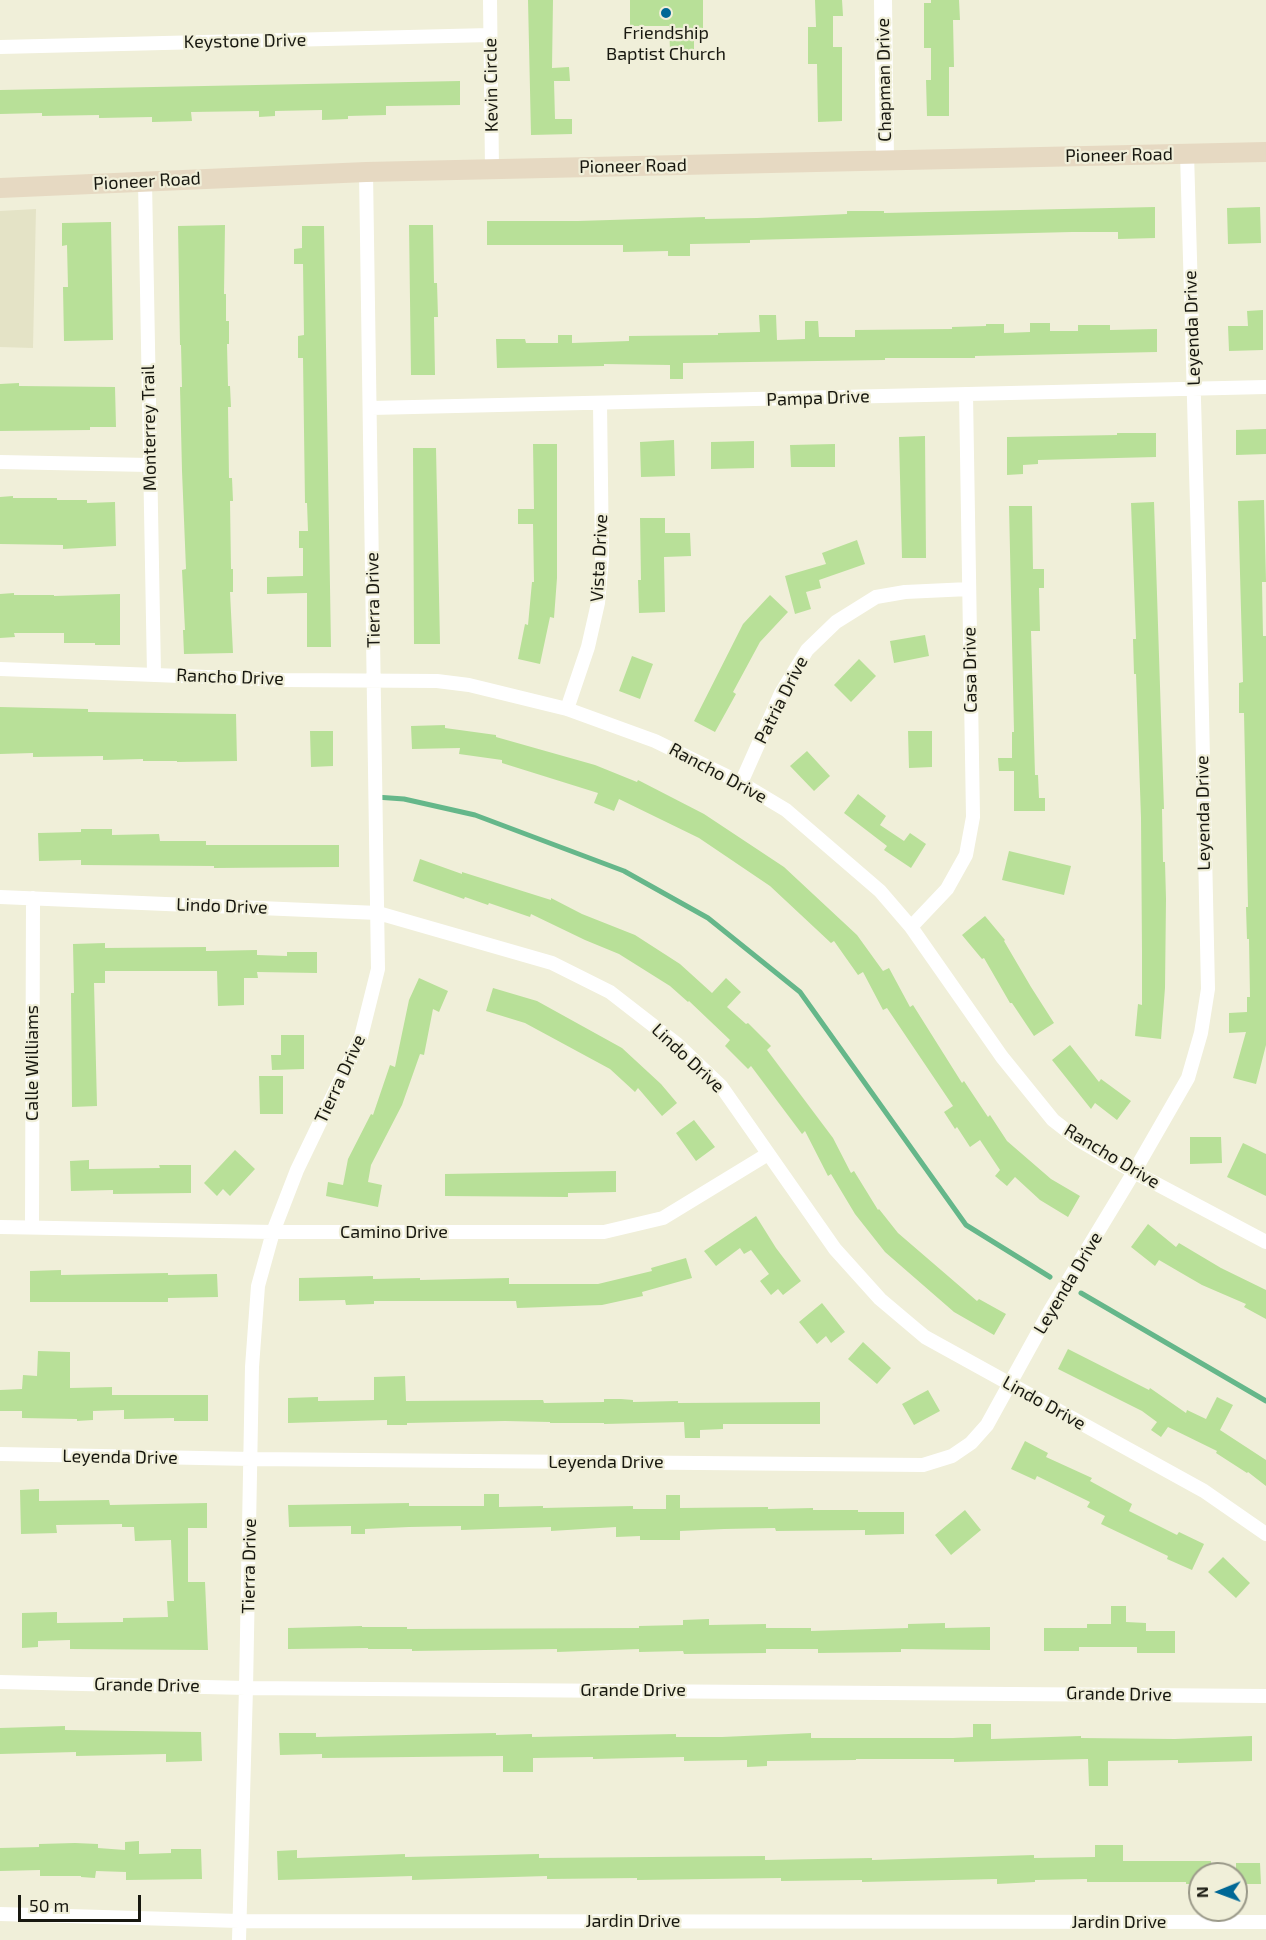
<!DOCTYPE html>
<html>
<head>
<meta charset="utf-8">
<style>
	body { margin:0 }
	#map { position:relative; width:1266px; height:1940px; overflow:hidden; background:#f0efd9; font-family:"Exo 2",sans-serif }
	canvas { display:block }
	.north { position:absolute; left:1188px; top:1862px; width:60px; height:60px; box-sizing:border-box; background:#f0efd9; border:2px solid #9a9989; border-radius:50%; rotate:269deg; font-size:16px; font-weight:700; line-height:24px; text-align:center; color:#181810 }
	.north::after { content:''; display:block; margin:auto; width:21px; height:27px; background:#006896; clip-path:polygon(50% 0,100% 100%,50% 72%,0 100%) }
	.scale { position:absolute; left:18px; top:1895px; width:123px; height:27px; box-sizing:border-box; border:3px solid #181810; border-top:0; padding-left:8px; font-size:18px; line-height:21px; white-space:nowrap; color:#181810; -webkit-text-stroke:4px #f0efd9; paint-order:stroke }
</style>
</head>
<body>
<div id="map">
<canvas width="1266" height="1940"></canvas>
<div class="north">N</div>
<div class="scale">50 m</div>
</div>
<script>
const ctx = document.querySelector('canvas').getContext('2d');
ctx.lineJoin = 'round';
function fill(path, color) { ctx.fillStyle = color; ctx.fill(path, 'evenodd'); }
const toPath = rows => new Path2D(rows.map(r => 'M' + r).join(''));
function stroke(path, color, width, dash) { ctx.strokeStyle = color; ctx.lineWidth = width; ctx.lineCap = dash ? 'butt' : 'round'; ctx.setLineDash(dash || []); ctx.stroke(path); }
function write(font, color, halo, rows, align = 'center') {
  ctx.font = font + ' "Exo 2",sans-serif'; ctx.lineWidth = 4.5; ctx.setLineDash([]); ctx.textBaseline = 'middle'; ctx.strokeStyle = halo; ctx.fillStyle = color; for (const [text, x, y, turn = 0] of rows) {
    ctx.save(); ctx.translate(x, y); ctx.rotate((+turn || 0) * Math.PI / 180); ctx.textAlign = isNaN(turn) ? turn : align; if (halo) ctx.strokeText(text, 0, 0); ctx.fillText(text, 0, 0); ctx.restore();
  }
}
fill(toPath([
	[36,209,33,348,0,347,0,211]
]), '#e4e3c6');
stroke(toPath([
	[376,797,404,799,475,815,624,871,708,918,800,992,966,1225,1050,1277],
	[1081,1293,1266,1401]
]), '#65b78a', 5);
fill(toPath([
	[528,0,553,0,552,68,569,67,570,81,554,81,555,119,572,119,572,134,531,135],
	[630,0,703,0,703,31,694,30,694,50,670,50,669,26,630,26],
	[815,0,842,0,843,16,833,16,833,47,842,47,842,121,818,122,817,64,808,64,808,27,816,27],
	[931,0,959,0,960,20,953,20,954,67,949,67,949,116,927,116,926,80,931,80,931,48,924,48,924,3,931,3],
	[460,81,460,105,386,106,386,115,348,116,348,119,322,120,322,110,275,111,275,116,259,117,259,111,191,112,192,121,152,122,152,117,99,118,99,115,42,116,42,113,0,114,0,90],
	[1155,207,1155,238,1118,239,1118,232,1072,232,750,240,750,243,690,244,690,256,668,256,668,251,623,252,623,245,487,245,487,221,578,221,705,217,705,219,757,218,847,214,847,211,884,211,884,213],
	[1260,207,1261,243,1228,244,1227,208],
	[111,222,113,340,64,341,63,287,68,287,67,245,62,246,62,223],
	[225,225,224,294,226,294,226,321,229,321,229,344,227,344,228,386,230,386,231,407,228,407,229,478,232,478,233,501,230,501,231,569,233,569,233,592,230,592,233,653,184,654,183,630,185,630,182,570,186,569,182,471,180,387,182,387,181,345,180,345,178,226],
	[409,225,433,225,434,283,437,283,438,317,434,317,435,375,411,375],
	[302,226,324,226,331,647,307,647,307,593,267,594,267,577,303,576,303,548,299,548,299,531,308,531,307,503,305,503,303,358,298,358,298,336,304,335,303,264,294,264,294,249,302,248],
	[1263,310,1263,350,1229,351,1228,326,1248,326,1247,311],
	[759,315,776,315,777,340,805,339,805,321,818,321,819,337,855,337,855,330,952,329,952,327,986,326,986,324,1004,324,1004,333,1030,332,1030,323,1050,323,1050,331,1078,331,1078,325,1110,325,1110,330,1157,329,1157,352,1022,355,975,356,975,358,885,358,885,360,683,363,683,379,670,379,670,365,604,364,604,366,497,368,496,339,525,339,526,343,558,343,558,335,572,335,572,343,629,341,629,336,718,335,718,333,760,332],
	[19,383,19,386,115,387,116,427,90,427,90,430,0,431,0,384],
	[1266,429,1266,454,1236,455,1236,430],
	[1117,433,1156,433,1156,457,1038,460,1038,464,1023,465,1023,474,1007,475,1007,437,1117,435],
	[925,436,926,558,902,558,899,437],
	[674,440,675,476,641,477,640,442],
	[754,441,754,468,711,469,711,442],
	[533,444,557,444,557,578,554,618,550,617,540,664,518,659,525,624,528,625,532,582,534,582,533,524,518,524,518,509,534,509],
	[835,444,835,467,791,467,790,445],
	[413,448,436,448,440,644,414,644],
	[13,496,13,498,57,498,57,500,87,500,87,503,115,502,116,546,63,549,63,545,0,544,0,497],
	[1264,500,1266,582,1262,582,1263,636,1266,636,1266,1045,1256,1084,1233,1078,1246,1032,1229,1033,1229,1013,1247,1012,1247,997,1250,997,1249,939,1247,939,1246,907,1248,907,1244,713,1239,713,1239,683,1243,682,1238,501],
	[1154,502,1164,809,1162,809,1163,862,1165,862,1166,899,1165,988,1161,1039,1135,1036,1138,1004,1142,1005,1142,952,1141,818,1136,674,1134,674,1133,639,1136,639,1131,503],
	[1009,506,1032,506,1033,569,1044,569,1044,588,1039,588,1040,631,1031,631,1035,775,1038,775,1039,798,1045,798,1045,811,1014,811,1014,771,999,771,998,758,1012,758,1012,732,1014,732],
	[640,518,665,518,665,533,690,533,691,556,664,557,665,612,639,613,638,580,641,580],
	[857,540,865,564,819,580,821,588,806,592,811,609,795,614,785,576,826,564,822,553],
	[14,593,14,595,54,595,54,596,120,594,120,645,95,645,95,643,64,643,64,633,14,633,15,637,0,638,0,594],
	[770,595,788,612,760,642,733,692,736,694,715,732,694,721,743,624],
	[925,635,929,656,894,663,890,641],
	[632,656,653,664,640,699,619,691],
	[859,659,876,676,851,702,834,685],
	[0,707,88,709,88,712,236,714,237,761,177,762,177,761,143,761,143,759,103,760,103,756,33,757,33,753,0,754],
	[445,725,445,728,496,735,496,737,595,765,637,782,638,780,704,814,784,867,857,935,883,971,889,968,910,1007,913,1005,962,1083,964,1081,988,1117,990,1115,1007,1141,1051,1179,1080,1196,1068,1217,1040,1200,1015,1177,1007,1186,995,1176,1000,1170,980,1140,970,1147,957,1127,955,1129,944,1112,953,1106,887,1008,883,1010,863,972,858,975,834,941,831,943,770,886,699,838,619,799,614,811,594,803,598,793,502,763,502,760,459,754,460,748,412,749,411,726],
	[310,731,333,731,333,766,311,767],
	[908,731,932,731,932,767,909,768],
	[807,751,830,776,814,791,790,766],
	[858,794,886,816,880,825,904,841,910,833,926,844,911,868,884,850,887,846,844,813],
	[81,829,112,829,112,835,159,834,160,841,206,841,206,845,339,845,339,867,214,868,214,866,81,865,81,860,39,861,38,833,81,832],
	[1009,851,1071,866,1064,895,1002,880],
	[420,859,462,874,462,872,551,900,551,898,582,914,635,935,680,964,712,993,726,978,741,992,727,1007,746,1024,748,1023,771,1046,767,1050,833,1138,851,1173,854,1171,878,1210,879,1209,898,1233,977,1301,979,1299,1006,1314,994,1335,954,1312,885,1252,855,1214,831,1174,828,1176,805,1131,802,1134,751,1066,748,1069,725,1046,730,1040,689,1001,688,1002,670,986,619,954,585,940,531,914,530,917,489,903,488,905,465,897,464,899,413,881],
	[985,916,1005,940,1004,941,1031,987,1054,1023,1034,1036,1012,1003,1010,1003,984,958,982,959,962,935],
	[105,943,105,948,206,947,206,951,257,950,257,955,287,956,287,952,317,952,317,973,257,972,258,978,244,978,244,1005,218,1006,217,971,105,971,105,983,94,983,97,1106,72,1107,71,993,74,993,73,944],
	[419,978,448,991,439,1012,433,1009,424,1055,420,1054,402,1105,371,1165,368,1182,382,1185,378,1207,326,1196,328,1182,343,1185,348,1159,371,1114,373,1115,390,1065,395,1067,409,1000],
	[493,988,537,1001,622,1048,661,1084,677,1103,662,1116,638,1088,635,1092,610,1069,525,1023,486,1011],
	[281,1035,304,1035,304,1069,272,1070,271,1055,281,1055],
	[1070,1045,1099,1082,1101,1079,1131,1101,1117,1120,1095,1103,1091,1109,1052,1060],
	[259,1076,283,1076,283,1114,260,1114],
	[694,1120,715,1147,696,1161,676,1133],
	[1190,1137,1221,1137,1222,1163,1190,1164],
	[1243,1143,1266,1154,1266,1196,1227,1177],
	[235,1150,255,1169,230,1196,223,1189,217,1196,204,1183],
	[89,1160,89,1169,160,1168,159,1165,191,1165,191,1193,113,1194,113,1190,71,1191,70,1161],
	[616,1171,616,1192,568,1193,568,1197,445,1196,445,1174],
	[756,1216,776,1248,801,1281,783,1295,778,1289,771,1295,760,1281,769,1274,751,1250,744,1254,740,1248,716,1266,704,1251],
	[1148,1224,1176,1247,1179,1243,1221,1268,1266,1290,1266,1319,1244,1307,1246,1304,1202,1285,1159,1260,1155,1266,1131,1247],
	[686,1258,692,1278,642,1292,643,1296,602,1305,517,1308,516,1301,374,1301,374,1304,346,1305,345,1300,299,1301,299,1278,373,1276,373,1279,420,1278,420,1280,509,1278,509,1284,598,1284,652,1271,651,1268],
	[61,1270,61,1275,168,1273,168,1275,217,1274,218,1297,168,1298,168,1302,30,1302,30,1271],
	[822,1303,845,1332,831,1343,826,1336,817,1344,799,1322],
	[863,1342,891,1368,877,1384,848,1359],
	[1068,1349,1149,1390,1150,1388,1186,1413,1187,1410,1206,1419,1217,1397,1233,1405,1220,1430,1266,1460,1266,1486,1248,1472,1247,1473,1216,1453,1217,1451,1168,1427,1161,1437,1151,1430,1157,1422,1142,1411,1058,1369],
	[38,1351,70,1352,70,1388,112,1387,112,1395,208,1395,208,1421,174,1421,174,1418,124,1419,124,1410,93,1411,93,1420,77,1421,77,1419,22,1418,22,1411,0,1411,0,1390,22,1389,23,1375,37,1376],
	[405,1376,406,1401,543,1400,544,1403,604,1402,604,1399,621,1399,633,1400,633,1402,678,1401,678,1403,820,1402,820,1424,723,1424,723,1429,700,1430,700,1438,685,1438,684,1422,604,1424,604,1423,550,1423,550,1422,505,1421,407,1423,407,1425,387,1425,387,1420,288,1423,288,1398,318,1397,318,1401,374,1400,374,1377],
	[928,1390,940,1411,914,1425,902,1404],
	[1025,1441,1048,1453,1046,1457,1092,1478,1090,1481,1132,1504,1129,1511,1177,1535,1179,1532,1204,1544,1192,1570,1167,1559,1168,1556,1101,1524,1105,1516,1087,1507,1090,1502,1037,1476,1035,1480,1011,1469],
	[39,1489,39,1501,109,1500,110,1505,207,1503,207,1528,188,1528,188,1582,205,1582,208,1650,70,1649,70,1640,38,1641,38,1647,22,1648,22,1613,57,1612,57,1623,123,1622,123,1618,168,1617,167,1601,174,1601,171,1540,135,1541,134,1527,122,1527,122,1524,56,1525,57,1533,21,1534,20,1490],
	[484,1494,499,1494,499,1507,543,1506,543,1508,633,1506,633,1509,666,1509,666,1495,680,1495,680,1508,768,1507,768,1509,813,1508,813,1510,858,1510,858,1512,904,1512,904,1534,865,1535,865,1530,776,1531,775,1528,724,1529,680,1531,680,1540,640,1540,640,1536,616,1537,616,1527,551,1531,551,1527,461,1530,461,1526,409,1527,365,1529,365,1534,351,1534,351,1526,289,1527,288,1505,409,1503,409,1506,484,1506],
	[965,1510,981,1530,951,1555,935,1535],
	[1223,1557,1250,1583,1236,1598,1208,1572],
	[1111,1606,1126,1606,1126,1622,1146,1623,1146,1631,1175,1631,1175,1653,1137,1653,1137,1647,1079,1647,1079,1651,1044,1651,1044,1628,1087,1628,1087,1624,1111,1624],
	[709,1619,709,1625,766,1624,766,1628,811,1628,811,1631,908,1628,908,1624,945,1623,945,1628,990,1627,990,1650,901,1649,901,1652,818,1653,818,1649,766,1649,766,1653,684,1654,683,1651,639,1652,639,1649,557,1652,557,1649,412,1651,412,1649,368,1649,368,1648,288,1649,288,1628,362,1626,362,1627,407,1627,407,1629,639,1628,639,1626,683,1625,683,1620],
	[973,1724,991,1724,991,1739,1081,1736,1081,1738,1175,1739,1252,1736,1252,1761,1178,1763,1178,1760,1108,1761,1108,1786,1089,1786,1088,1759,954,1762,954,1759,856,1759,856,1760,767,1761,767,1766,747,1767,747,1760,684,1761,684,1757,593,1759,593,1757,533,1758,533,1772,503,1772,503,1756,322,1758,322,1754,280,1755,279,1733,316,1733,316,1737,496,1733,496,1735,532,1734,532,1737,676,1734,676,1737,722,1737,811,1733,811,1738,953,1738,973,1737],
	[65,1726,65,1730,201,1732,202,1761,166,1762,166,1754,76,1756,76,1752,0,1754,0,1728],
	[139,1841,139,1854,171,1853,171,1849,201,1849,202,1879,126,1880,126,1872,96,1871,95,1878,81,1877,81,1876,40,1876,40,1870,0,1871,0,1848,39,1847,39,1844,75,1843,98,1844,98,1848,125,1850,125,1842],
	[1095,1845,1123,1845,1123,1861,1211,1861,1211,1874,1200,1874,1200,1884,1186,1884,1186,1882,1087,1882,1087,1879,1035,1880,1035,1882,997,1884,997,1879,862,1882,862,1880,781,1881,781,1878,637,1880,637,1878,547,1879,547,1876,412,1880,412,1876,278,1880,277,1851,297,1850,297,1858,405,1854,405,1857,539,1854,539,1858,765,1856,765,1860,872,1858,872,1860,1034,1855,1034,1858,1095,1857],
	[1236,1863,1260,1863,1261,1884,1236,1884]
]), '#b8e098');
stroke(toPath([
	[490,0,492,169],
	[0,47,490,35],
	[145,181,154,674],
	[371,408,1266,387],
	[0,462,149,465],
	[0,669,284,680,437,681,469,685,567,709,655,741,741,783,786,810,880,891,911,927,1002,1057,1053,1120,1080,1141,1134,1172,1266,1242],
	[567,709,588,647,598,603,602,559,600,404],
	[741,783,781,693,807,650,836,622,876,597,905,592,969,589],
	[0,897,378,913,552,963,610,992,677,1044,721,1086,835,1249,880,1299,925,1337,1204,1491,1266,1534],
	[911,927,947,889,966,855,973,817,966,394],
	[0,1227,273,1232,604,1232,663,1218,768,1154],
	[32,1227,33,898],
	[0,1454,251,1459,923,1465,952,1456,971,1443,987,1425,1051,1309,1134,1172,1188,1078,1201,1033,1208,989,1199,576,1187,153],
	[0,1682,246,1688,1266,1696],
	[0,1914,239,1921,1266,1922],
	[239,1940,246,1688,252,1367,258,1286,273,1232,297,1170,361,1037,378,969,366,172]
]), '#fff', 14);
stroke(toPath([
	[883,0,885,160]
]), '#fff', 18);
stroke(toPath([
	[0,188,366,172,1266,152]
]), '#e6d9c2', 20);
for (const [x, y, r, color] of [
	[666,13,6,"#006896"]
]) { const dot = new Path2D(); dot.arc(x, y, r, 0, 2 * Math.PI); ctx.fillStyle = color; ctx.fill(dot); stroke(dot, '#f0efd9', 2); }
write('18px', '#181810', '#f0efd9', [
	["Friendship",666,33],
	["Baptist Church",666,54]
]);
write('18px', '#181810', '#f0efd9', [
	["Keystone Drive",245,41,-1],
	["Chapman Drive",884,80,-91],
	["Kevin Circle",491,85,-91],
	["Pioneer Road",1119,155,-1],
	["Pioneer Road",633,166,-1],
	["Pioneer Road",147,181,-3],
	["Leyenda Drive",1192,328,-92],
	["Pampa Drive",818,398,-2],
	["Monterrey Trail",149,428,-91],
	["Vista Drive",599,558,-87],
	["Tierra Drive",373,600,-91],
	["Casa Drive",970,670,-91],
	["Rancho Drive",230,677,2],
	["Patria Drive",781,700,-63],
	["Rancho Drive",718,773,28],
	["Leyenda Drive",1203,813,-91],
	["Lindo Drive",222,906,2],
	["Lindo Drive",688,1058,43],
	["Calle Williams",32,1063,-90],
	["Tierra Drive",340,1079,-65],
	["Rancho Drive",1112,1156,31],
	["Camino Drive",394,1232],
	["Leyenda Drive",1068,1283,-59],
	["Lindo Drive",1044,1403,29],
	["Leyenda Drive",120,1457,1],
	["Leyenda Drive",606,1462],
	["Tierra Drive",249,1566,-89],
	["Grande Drive",147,1685,1],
	["Grande Drive",633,1690],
	["Grande Drive",1119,1694,1],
	["Jardin Drive",633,1921],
	["Jardin Drive",1119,1922]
]);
</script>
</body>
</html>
